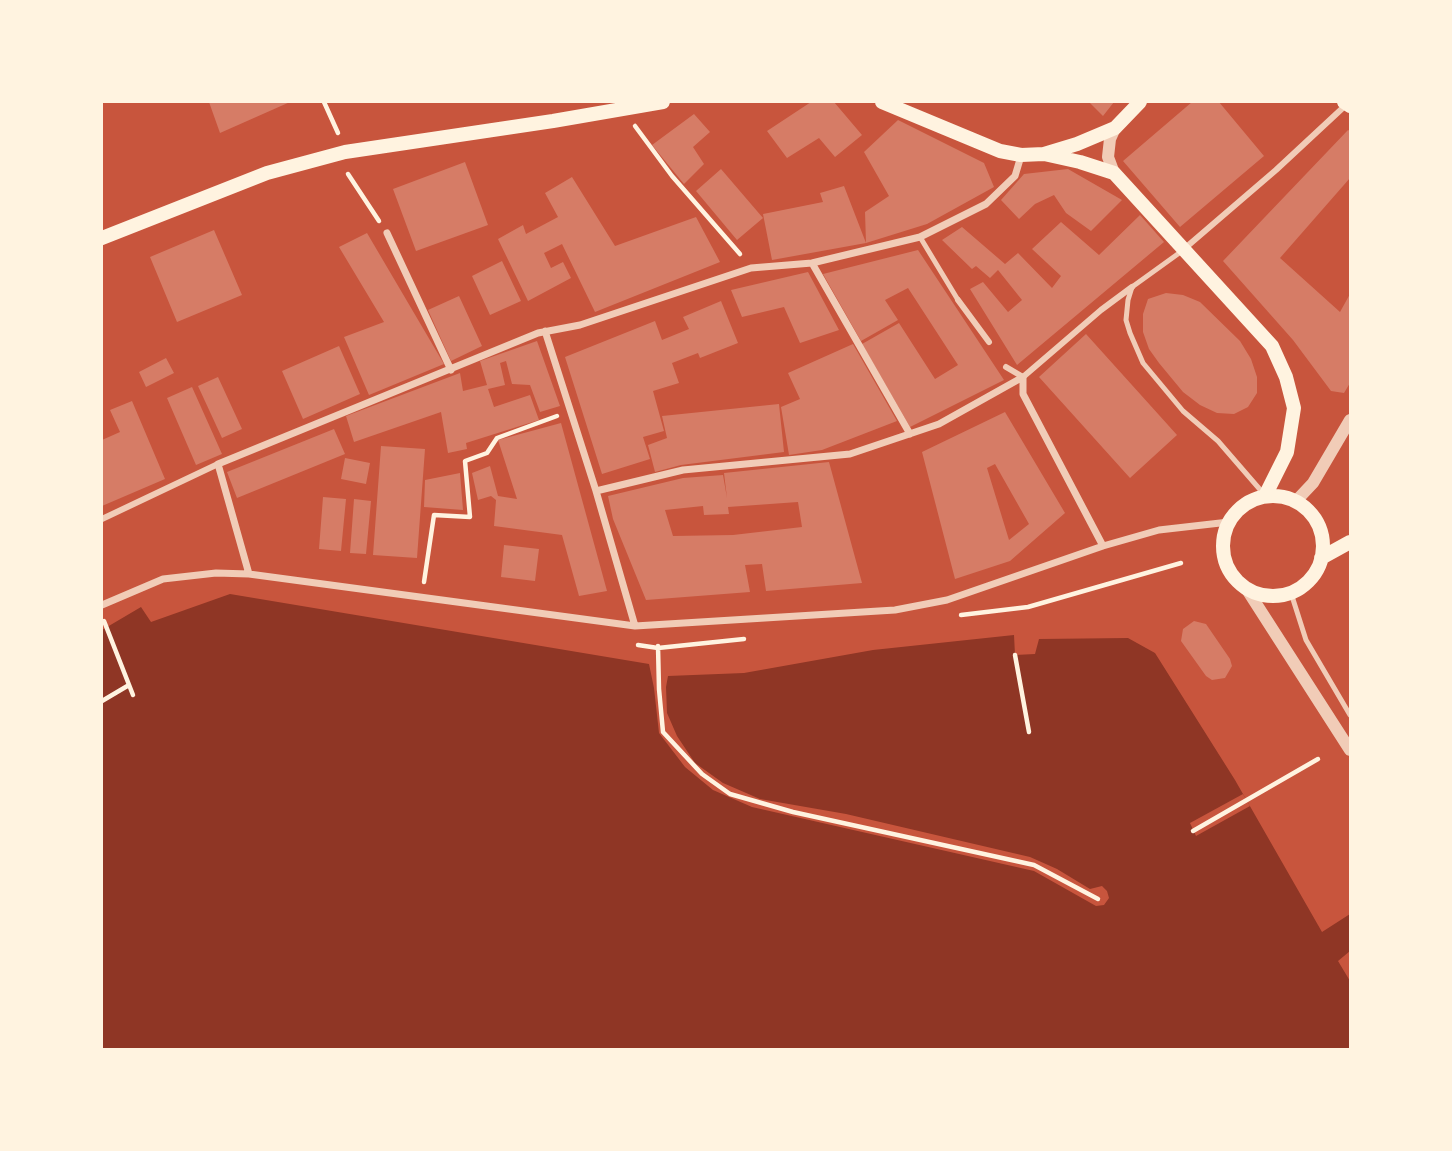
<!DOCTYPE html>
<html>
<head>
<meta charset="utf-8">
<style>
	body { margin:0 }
	#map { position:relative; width:1452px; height:1151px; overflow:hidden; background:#c8553d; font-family:"Varela Round",sans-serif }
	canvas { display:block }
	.frame { position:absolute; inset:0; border:103px solid #fff3e0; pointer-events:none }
</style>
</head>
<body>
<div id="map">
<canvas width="1452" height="1151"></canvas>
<div class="frame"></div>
</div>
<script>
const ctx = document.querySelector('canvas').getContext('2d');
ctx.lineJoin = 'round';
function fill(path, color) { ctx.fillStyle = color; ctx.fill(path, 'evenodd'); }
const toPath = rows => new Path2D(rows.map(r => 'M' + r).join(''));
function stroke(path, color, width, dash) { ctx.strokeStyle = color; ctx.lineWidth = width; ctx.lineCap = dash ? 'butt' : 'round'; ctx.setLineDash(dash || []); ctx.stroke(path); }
fill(toPath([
	[230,594,649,664,654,688,659,733,685,767,713,790,752,807,1034,871,1096,906,1104,905,1109,898,1107,891,1102,886,1090,889,1057,869,1030,857,846,814,760,799,723,783,695,763,677,736,667,713,666,687,668,676,744,673,873,650,1014,635,1015,655,1035,654,1039,639,1128,638,1155,653,1235,780,1322,932,1350,914,1350,951,1338,961,1350,981,1350,1049,102,1050,102,630,141,607,151,622]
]), '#8f3625');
fill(toPath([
	[1243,794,1250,806,1196,836,1190,823]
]), '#c8553d');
fill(toPath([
	[209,102,290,102,220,133],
	[811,102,834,102,862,135,835,157,819,138,787,158,767,131],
	[1089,102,1114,102,1103,116],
	[1192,102,1219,102,1264,156,1180,227,1123,161],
	[694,114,710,132,693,147,704,164,684,184,652,145],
	[898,120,984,163,994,187,927,224,866,243,865,212,889,196,864,152],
	[1348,130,1350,131,1350,178,1280,258,1340,312,1350,294,1350,383,1344,393,1331,391,1293,340,1223,261],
	[465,162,488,225,416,251,393,189],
	[721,169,763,218,737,240,696,191],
	[1068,169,1122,200,1091,231,1066,213,1054,195,1035,204,1019,219,1001,200,1024,174],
	[572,177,615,246,696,217,720,262,595,312,562,244,544,253,551,268,563,262,571,278,528,301,498,239,523,225,526,234,558,217,545,193],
	[844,186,866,243,772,260,763,214,823,202,820,193],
	[1140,215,1164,242,1017,365,970,289,983,282,1008,312,1022,300,998,270,990,278,976,266,972,269,942,240,962,227,1005,264,1018,253,1052,288,1061,276,1032,249,1061,222,1099,255],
	[214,230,242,295,177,322,150,257],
	[367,233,444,364,369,395,344,337,384,322,339,247],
	[918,250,1004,380,910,427,862,344,899,323,935,379,958,365,908,288,885,300,898,320,861,341,823,274],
	[502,261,521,301,490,315,472,276],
	[808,272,839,330,800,343,784,307,742,317,731,290],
	[1166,293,1183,295,1200,302,1240,341,1251,359,1257,377,1257,393,1248,407,1234,414,1217,413,1200,405,1183,392,1159,363,1149,349,1143,332,1143,314,1148,299],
	[459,296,482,346,451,361,428,310],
	[721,301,738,343,700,358,698,353,672,363,679,383,653,391,664,431,643,437,650,459,602,474,565,357,655,321,662,340,689,329,683,317],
	[1086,334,1177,435,1130,478,1039,377],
	[537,341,560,406,540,412,530,385,512,384,506,361,500,363,505,385,488,389,494,407,530,395,539,420,466,443,467,449,448,453,441,412,354,442,346,416,460,373,463,391,487,385,480,361],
	[853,344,897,421,822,450,789,455,781,407,800,399,788,373],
	[339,346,360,394,303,419,282,371],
	[166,358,174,373,146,387,139,372],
	[218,377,242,429,222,438,198,386],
	[192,387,222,454,196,465,167,398],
	[132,401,165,479,102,506,102,440,120,432,110,410],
	[779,404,784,452,681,465,655,472,648,445,667,438,662,416],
	[1005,412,1065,513,1010,561,955,579,922,452],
	[995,464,1029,524,1009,540,987,468],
	[561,423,607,591,579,596,562,535,494,526,496,500,491,496,478,500,472,473,490,466,498,496,517,499,498,440],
	[334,429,345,454,237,498,227,472],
	[381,446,425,449,417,558,373,555],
	[345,458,370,463,366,484,341,479],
	[829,462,862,583,766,591,762,564,745,565,750,592,646,600,613,519,608,496,683,478,723,475,727,498,724,473],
	[798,502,802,527,733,535,673,536,665,510,703,506,704,515,729,514,728,507],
	[460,473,463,510,424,507,425,480],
	[323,497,346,499,341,551,319,549],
	[354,499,371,501,366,554,350,553],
	[504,545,539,549,535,581,501,577],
	[1194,621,1206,624,1230,659,1232,666,1225,678,1212,680,1206,676,1181,641,1183,629]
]), '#d67c66');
stroke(toPath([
	[324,102,338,133],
	[635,126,672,176,740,254],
	[348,174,379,221],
	[424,582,434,515,470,517,465,461,487,453,497,438,557,416],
	[961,615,1028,607,1181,563],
	[104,621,133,695],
	[638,645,658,648,744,639],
	[658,646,659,689,663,732,702,774,730,794,793,812,1034,865,1098,899],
	[1015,655,1029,732],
	[102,701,129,685],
	[1193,831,1318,759]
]), '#fff3e0', 4.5);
stroke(toPath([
	[920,237,958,300],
	[1182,251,1132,287,1128,300,1126,320,1130,333,1143,363,1183,411,1218,441,1263,493],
	[1291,593,1306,640,1350,715]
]), '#f1ccb7', 5);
stroke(toPath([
	[1184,249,1276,170,1347,104],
	[958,300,989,342],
	[1006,367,1023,377,1101,310,1132,287],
	[102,519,218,464]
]), '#f1ccb7', 6);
stroke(toPath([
	[387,233,451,370],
	[812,263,910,434],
	[545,331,596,491,635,626],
	[596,491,683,470,850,454,939,424,1023,377,1023,394,1103,546],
	[249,574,218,464,538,333,580,325,751,268,812,263,920,237,986,204,1015,176,1021,156],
	[102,605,163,579,216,573,249,574,635,626,895,610,947,600,1103,546,1159,530,1229,522]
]), '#f1ccb7', 7);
stroke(toPath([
	[1114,173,1108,157,1110,139,1115,128],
	[1296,501,1313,483,1350,420],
	[1246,588,1350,750]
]), '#f1ccb7', 12);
stroke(toPath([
	[882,102,1000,151,1021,155,1044,154,1077,144,1115,128,1140,102],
	[1344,102,1350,106],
	[1044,154,1080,162,1114,173,1272,346,1286,377,1294,408,1287,452,1265,496],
	[102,238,267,173,345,152,553,121,663,102],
	'1223 546a50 50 0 1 1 100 0a50 50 0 1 1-100 0Z',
	[1321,558,1350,542]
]), '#fff3e0', 14);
</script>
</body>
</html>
